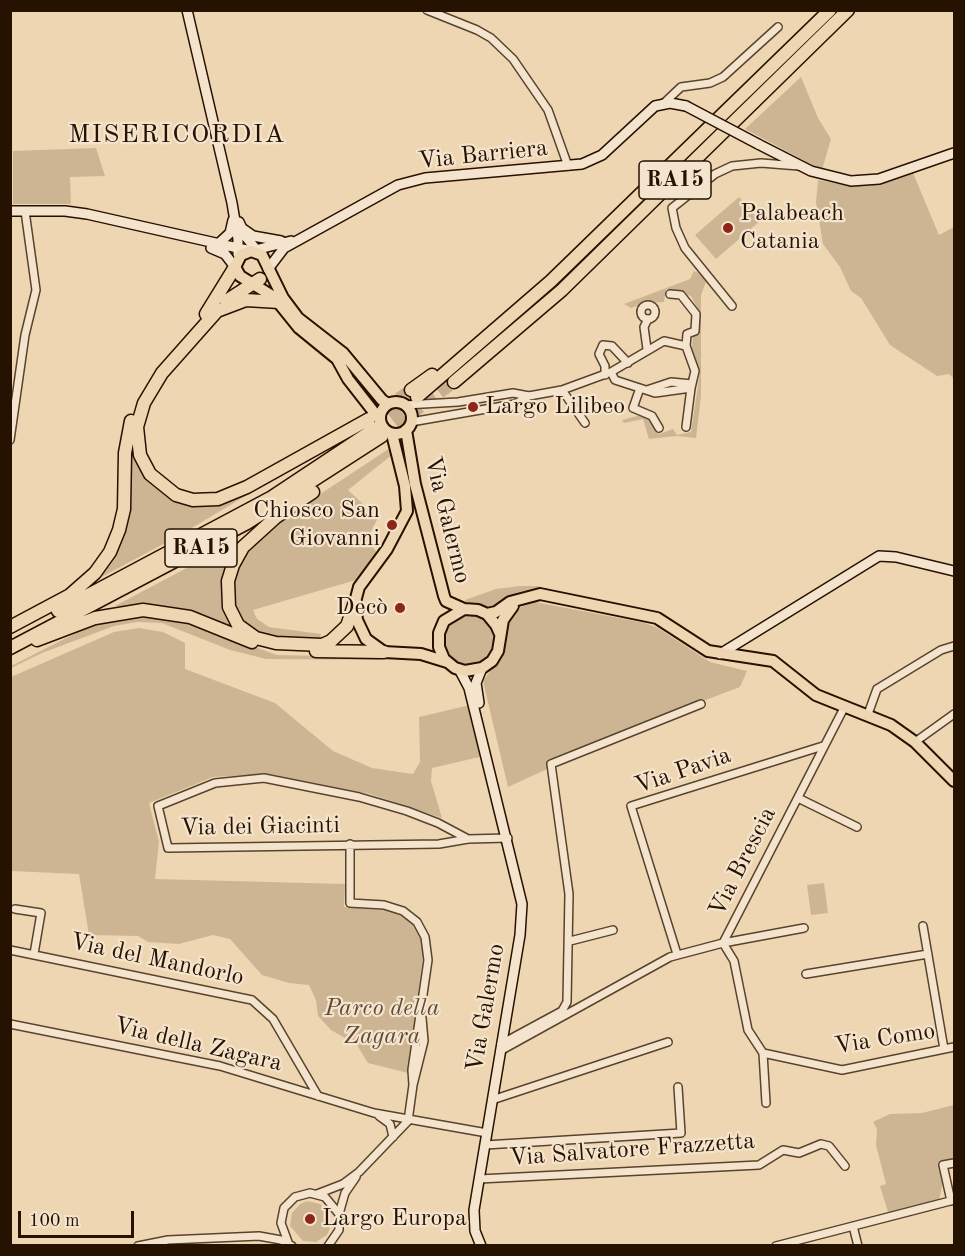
<!DOCTYPE html>
<html>
<head>
<meta charset="utf-8">
<style>
	body { margin:0 }
	#map { position:relative; width:965px; height:1256px; overflow:hidden; background:#efd6b2; font-family:"Old Standard TT",serif }
	canvas { display:block }
	.frame { position:absolute; inset:0; border:12px solid #251200; pointer-events:none }
	.scale { position:absolute; left:18px; top:1211px; width:116px; height:27px; box-sizing:border-box; border:3px solid #251200; border-top:0; padding-left:8px; font-size:18px; line-height:21px; white-space:nowrap; color:#251200; -webkit-text-stroke:4px #f5e4cd; paint-order:stroke }
</style>
</head>
<body>
<div id="map">
<canvas width="965" height="1256"></canvas>
<div class="frame"></div>
<div class="scale">100 m</div>
</div>
<script>
const ctx = document.querySelector('canvas').getContext('2d');
ctx.lineJoin = 'round';
function fill(path, color) { ctx.fillStyle = color; ctx.fill(path, 'evenodd'); }
const toPath = rows => new Path2D(rows.map(r => 'M' + r).join(''));
function stroke(path, color, width, dash) { ctx.strokeStyle = color; ctx.lineWidth = width; ctx.lineCap = dash ? 'butt' : 'round'; ctx.setLineDash(dash || []); ctx.stroke(path); }
function write(font, color, halo, rows, align = 'center') {
  ctx.font = font + ' "Old Standard TT",serif'; ctx.lineWidth = 4.5; ctx.setLineDash([]); ctx.textBaseline = 'middle'; ctx.strokeStyle = halo; ctx.fillStyle = color; for (const [text, x, y, turn = 0] of rows) {
    ctx.save(); ctx.translate(x, y); ctx.rotate((+turn || 0) * Math.PI / 180); ctx.textAlign = isNaN(turn) ? turn : align; if (halo) ctx.strokeText(text, 0, 0); ctx.fillText(text, 0, 0); ctx.restore();
  }
}
fill(toPath([
	[801,77,818,118,831,139,822,170,745,129],
	[96,148,105,176,70,177,71,204,13,204,13,151],
	[913,173,939,235,954,227,954,379,949,374,937,376,890,345,861,298,851,291,840,267,823,244,816,202,818,180,849,186,867,186],
	[739,197,760,221,716,259,695,235],
	[694,271,704,275,706,282,701,295,701,396,696,438,677,436,649,439,643,419,624,423,622,420,641,415,648,417,659,434,673,429,677,435,691,432,700,373,692,349,693,335,698,328,699,311,691,296,666,289,664,302,645,303,631,308,624,304,690,279],
	[132,446,136,461,154,486,169,497,195,505,226,502,299,464,180,535,98,579,106,568],
	[390,448,393,454,348,490,378,518,367,539,377,553,356,580,253,610,257,619,269,627,321,634,320,641,288,640,256,633,246,626,234,604,233,580,241,560,249,549,284,518],
	[245,537,229,558,222,582,223,607,235,629,198,614,171,607,115,606],
	[520,586,541,586,516,593,496,608,487,609,478,604,466,603,465,600,496,589],
	[535,602,645,623,658,628,710,662,747,671,740,687,547,760,547,769,508,787,483,681,503,653,509,619,521,607],
	[467,611,488,619,496,635,493,652,484,662,471,667,458,665,445,654,443,628],
	[138,616,170,618,189,623,277,655,378,657,380,660,266,659,230,650,162,623,137,622,114,626,42,653,11,668,11,666,92,625],
	[139,628,163,632,185,643,185,669,275,703,333,751,372,768,413,774,420,762,419,717,470,705,484,756,432,768,431,781,442,818,370,794,270,774,213,777,149,803,159,842,155,879,345,884,344,907,393,911,413,924,422,941,423,956,408,1073,368,1063,357,1045,331,1030,318,1016,316,1000,309,985,289,983,262,975,230,939,213,935,179,944,148,942,138,936,89,935,79,874,11,871,11,677,114,632],
	[824,883,828,913,811,915,807,885],
	[954,1105,954,1158,939,1163,943,1182,939,1200,888,1212,880,1186,886,1184,876,1145,877,1129,873,1122,890,1114,922,1113],
	[307,1201,320,1204,330,1214,330,1228,327,1235,316,1242,303,1241,290,1226,292,1213,300,1204]
]), '#cdb594');
stroke(toPath([
	[369,419,411,390],
	[376,428,417,397],
	[382,436,454,382]
]), '#c7af8e', 12, [12, 6]);
const street = toPath([
	[427,10,477,30,491,38,513,59,548,110,568,166],
	[663,104,681,87,710,83,723,77,778,27],
	'641 312a7 7 0 1 1 14 0a7 7 0 1 1-14 0Z',
	[732,306,685,248,676,228,672,208,715,174,732,166,761,163,799,166],
	[647,349,644,327,648,319],
	[611,372,615,380,655,393,691,388,695,371,686,346,687,334,695,331,696,314,681,295,670,294],
	[605,375,605,366,599,354,603,345,612,346,628,363],
	[640,388,633,408,652,416,659,428],
	[562,390,585,423],
	[647,390,671,382,692,384],
	[405,405,458,402,513,393,529,396,562,390,611,372,664,341,686,346],
	[411,422,515,404,529,396],
	[686,427,691,388],
	[10,440,25,335,36,290,25,211],
	[868,714,877,689,941,650,954,646],
	[915,742,954,714],
	[798,798,857,827],
	[468,839,438,823,407,811,359,797,264,778,215,783,158,806,168,848,439,844,468,839,508,838],
	[350,844,350,903,384,905,403,911,417,922,425,937,428,960,412,1070,413,1085],
	[15,909,41,913,34,954],
	[923,926,944,1049],
	[570,941,613,930],
	[723,943,734,961,748,1030,763,1053,842,1070,954,1047],
	[723,943,845,706],
	[10,950,252,1000,273,1019,318,1096],
	[677,954,631,806,823,746],
	[806,974,928,954],
	[10,1024,220,1066,374,1113,487,1133],
	[501,1044,562,1011,567,1002,569,894,551,764,701,704],
	[500,1051,670,957,723,943,804,928],
	[763,1053,766,1103],
	[492,1100,668,1042],
	[379,1116,390,1124,393,1137],
	[485,1145,681,1133,678,1087],
	[479,1179,759,1165,783,1150,799,1153,821,1144,829,1146,845,1166],
	[317,1194,343,1184,359,1172,408,1121,413,1085,424,1041,422,1018],
	[951,1201,943,1165,954,1163],
	[339,1214,345,1193,356,1177],
	[853,1226,858,1246],
	[288,1242,281,1223,284,1208,295,1197,310,1193,325,1197,339,1214,339,1230,328,1246],
	[138,1246,168,1240,259,1236,281,1240,292,1246],
	[776,1246,954,1200]
]);
const secondary = toPath([
	[187,10,232,203,238,239,238,254],
	[758,144,811,171,851,181,879,179,954,153],
	[10,211,65,211,87,214,251,251,291,241],
	[239,222,246,237,259,253],
	[243,229,253,236,281,241],
	[217,245,230,233,233,220],
	[211,248,225,254,235,267],
	[268,269,284,248,398,185,425,178,582,164,602,155,655,106,670,103,686,106],
	[720,654,879,556,896,557,954,571],
	[459,669,469,688,522,904,520,935,474,1210,475,1231,481,1246],
	[479,703,476,683,482,668]
]);
const primary = toPath([
	'380 418a16 16 0 1 1 32 0a16 16 0 1 1-32 0Z',
	[380,420,348,379,337,359,299,328,274,297,240,276,235,267,241,255,251,251,262,255,283,298,298,318,343,353,382,400,388,404],
	[406,430,415,484,444,596,446,601,464,609],
	[392,434,405,486,407,511,387,549,359,587,355,602,357,620,366,639,384,652,421,654,447,662],
	[487,614,496,612,510,602,540,594,657,618,708,651,773,661,816,695,891,725,915,742,954,781],
	[500,634,496,625,487,614,478,610,464,609,444,621,439,633,439,647,444,659,455,668,465,671,482,668,492,661,498,651,503,620,513,606]
]);
const highway = toPath([
	[226,301,260,279],
	[279,302,246,300,217,311,162,373,144,403,137,427,140,455,150,474,176,495,193,500,218,499,247,487,369,419],
	[206,314,235,267],
	[454,382,562,290,848,10],
	[411,390,432,375],
	[417,397,551,281,830,10],
	[313,492,276,517,243,547,233,565,228,581,229,607,238,625,256,638,276,643,322,645,331,641,347,626,355,602],
	[58,611,272,497,376,428],
	[10,627,70,595,95,573,110,552,119,530,124,509,125,453,131,421],
	[37,640,95,618,143,610,190,617,252,642],
	[10,648,247,523,382,436],
	[316,651,384,652]
]);
stroke(street, '#58432c', 10);
stroke(secondary, '#251200', 12);
stroke(primary, '#251200', 14);
stroke(highway, '#251200', 15);
stroke(street, '#f5e4cd', 7);
stroke(secondary, '#f5e4cd', 9);
stroke(primary, '#efd6b2', 10);
stroke(highway, '#efd6b2', 12);
const secondaryBridge = toPath([
	[686,106,758,144]
]);
stroke(secondaryBridge, '#251200', 12, []);
stroke(secondaryBridge, '#f5e4cd', 9);
for (const [x, y, r, color] of [
	[728,228,6,"#8f2418"],
	[473,407,6,"#8f2418"],
	[392,525,6,"#8f2418"],
	[400,608,6,"#8f2418"],
	[310,1219,6,"#8f2418"]
]) { const dot = new Path2D(); dot.arc(x, y, r, 0, 2 * Math.PI); ctx.fillStyle = color; ctx.fill(dot); stroke(dot, '#f5e4cd', 2); }
for (const [x, y, w] of [
	[675,180,72],
	[201,548,72]
]) { const box = new Path2D(); box.roundRect(x - w / 2, y - 19, w, 38, 4.5); ctx.fillStyle = '#f5e4cd'; ctx.fill(box); stroke(box, '#251200', 1.5); }
write('bold 22px', '#251200', null, [
	["RA15",675,180],
	["RA15",201,548]
]);
write('24px', '#251200', '#f5e4cd', [
	["Via Barriera",483,155,-6],
	["Via Galermo",447,520,76],
	["Via Pavia",683,771,-19],
	["Via dei Giacinti",260,827,-1],
	["Via Brescia",743,862,-63],
	["Via del Mandorlo",157,960,12],
	["Via Galermo",486,1008,-80],
	["Via Como",885,1039,-9],
	["Via della Zagara",198,1045,13],
	["Via Salvatore Frazzetta",632,1150,-4]
]);
write('24px', '#251200', '#f5e4cd', [
	["Palabeach",740,214],
	["Catania",740,242],
	["Largo Lilibeo",485,407],
	["Chiosco San",380,511,"right"],
	["Giovanni",380,539,"right"],
	["Decò",388,608,"right"],
	["Largo Europa",322,1219]
], 'left');
write('italic 24px', '#604b34', '#f5e4cd', [
	["Parco della",382,1009],
	["Zagara",382,1037]
]);
ctx.letterSpacing = '1.5px';
write('26px', '#251200', '#f5e4cd', [
	["MISERICORDIA",177,135]
]);
ctx.letterSpacing = '0px';
</script>
</body>
</html>
